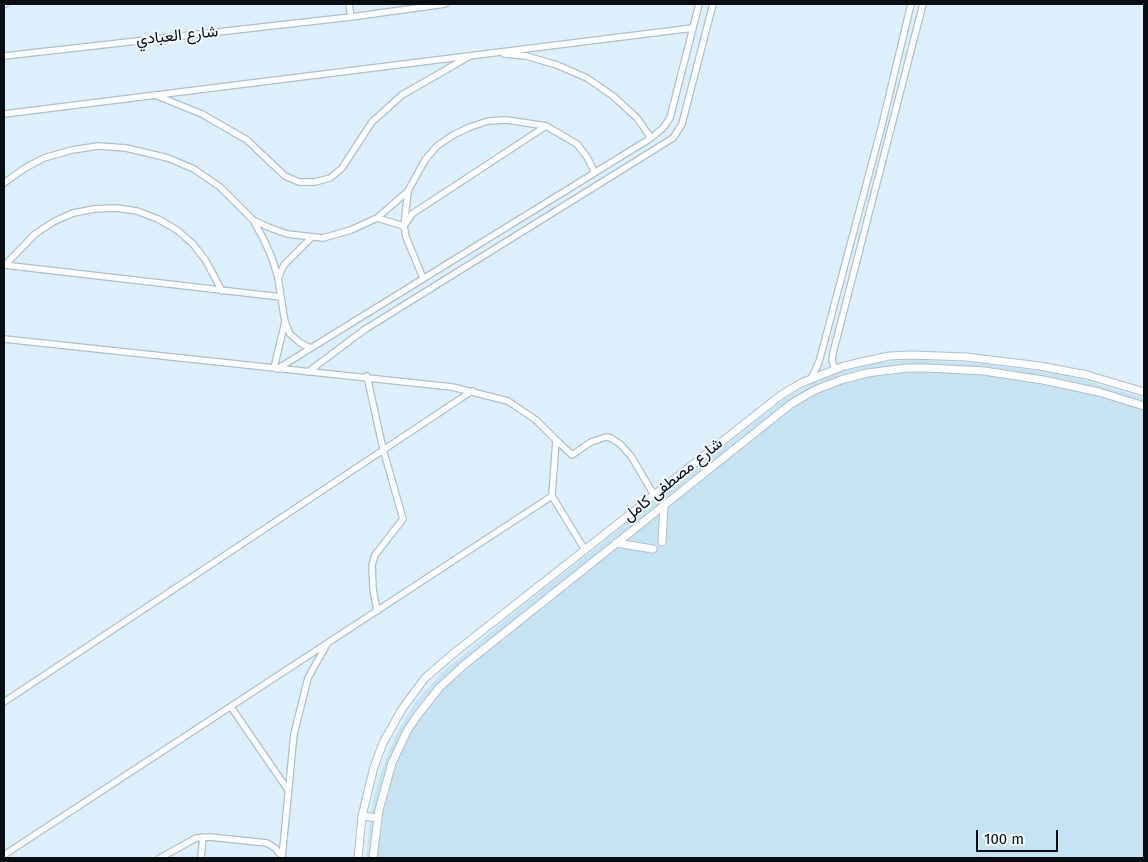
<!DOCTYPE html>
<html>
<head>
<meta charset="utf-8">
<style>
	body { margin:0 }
	#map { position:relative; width:1148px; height:862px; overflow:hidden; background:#dceffa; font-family:"Fira Sans",sans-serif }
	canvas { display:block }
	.frame { position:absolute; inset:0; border:5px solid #080e12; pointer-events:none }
	.scale { position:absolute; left:976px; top:830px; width:82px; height:22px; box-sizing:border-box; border:2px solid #080e12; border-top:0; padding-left:6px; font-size:15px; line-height:18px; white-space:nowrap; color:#080e12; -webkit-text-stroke:4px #f2faff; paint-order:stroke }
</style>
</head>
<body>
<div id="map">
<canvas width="1148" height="862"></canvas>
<div class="frame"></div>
<div class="scale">100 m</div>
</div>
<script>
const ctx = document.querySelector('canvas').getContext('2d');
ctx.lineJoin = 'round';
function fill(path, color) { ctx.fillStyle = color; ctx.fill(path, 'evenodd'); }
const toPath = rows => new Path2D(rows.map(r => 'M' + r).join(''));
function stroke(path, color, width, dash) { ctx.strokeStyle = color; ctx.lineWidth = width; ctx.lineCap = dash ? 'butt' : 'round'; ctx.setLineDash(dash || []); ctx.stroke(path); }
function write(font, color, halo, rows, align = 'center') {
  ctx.font = font + ' "Fira Sans",Vazirmatn,sans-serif'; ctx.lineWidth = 4; ctx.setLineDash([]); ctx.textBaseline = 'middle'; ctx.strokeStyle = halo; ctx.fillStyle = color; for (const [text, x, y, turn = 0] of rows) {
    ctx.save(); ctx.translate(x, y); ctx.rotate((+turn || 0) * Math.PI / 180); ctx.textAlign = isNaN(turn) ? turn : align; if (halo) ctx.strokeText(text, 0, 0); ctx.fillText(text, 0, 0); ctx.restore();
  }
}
fill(toPath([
	[910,359,983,364,1063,374,1144,398,1144,858,366,858,373,800,383,766,395,737,416,701,444,671,515,612,784,399,821,378,866,365]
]), '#c7e2f0');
const minor = toPath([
	[4,4,5,4],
	[349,4,351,17],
	[504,54,526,56,557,65,587,78,613,96,637,118,651,138],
	[4,56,351,17,445,4],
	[155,95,202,114,247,140,285,176,299,182,315,182,330,178,342,168,372,122,402,95,468,57],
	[4,114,693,28],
	[4,183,25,168,44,158,72,150,98,146,126,148,168,158,194,169,220,187,253,220,268,227,287,234,323,238,351,230,377,218,408,191],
	[377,218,404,226,412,214,418,210,546,126],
	[253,220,263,238,272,258,278,278,285,322,274,368],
	[4,265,281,297],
	[5,265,35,234,53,222,73,213,94,209,116,208,137,211,158,219,177,230,193,244,206,261,222,291],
	[278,278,284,265,311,238],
	[423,278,406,237,404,226,408,191,425,160,437,146,453,135,470,127,488,121,507,120,546,126,577,144,587,157,594,171],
	[285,322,290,334,299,342,310,348],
	[4,339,452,387,508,401,536,420,556,440,552,496,585,550],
	[835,368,832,361,833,353,923,4],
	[277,369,651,138,663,128,670,118,699,4],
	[308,372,364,330,673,138,682,124,713,4],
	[367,376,383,449,403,519,375,555,372,565,373,589,377,611],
	[811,379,819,362,882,125,911,4],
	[556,440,572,455,591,442,606,437,611,438,620,444,631,456,654,495],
	[4,702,472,391],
	[231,707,288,790],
	[4,855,552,496],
	[160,858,196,838,210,837,267,843,275,848,282,856],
	[201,858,203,837],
	[282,858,294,734,308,678,327,644]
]);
const tertiary = toPath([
	[662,542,664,504],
	[616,543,653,549],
	[362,816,378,818],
	[358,858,362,816,374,767,383,743,402,709,425,678,454,653,781,395,801,383,844,366,889,356,912,355,966,357,1040,366,1087,375,1144,392],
	[373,858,379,810,392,763,407,731,417,716,439,688,464,665,791,404,815,390,841,380,867,373,907,368,927,368,984,371,1043,380,1099,392,1144,406]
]);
stroke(minor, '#aec0cb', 8);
stroke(tertiary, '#aec0cb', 9);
stroke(minor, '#fff', 5.5);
stroke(tertiary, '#fff', 7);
write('16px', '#080e12', '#f2faff', [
	["شارع العبادي",177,36,-6],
	["شارع مصطفى كامل",673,480,-39]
]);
</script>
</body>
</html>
